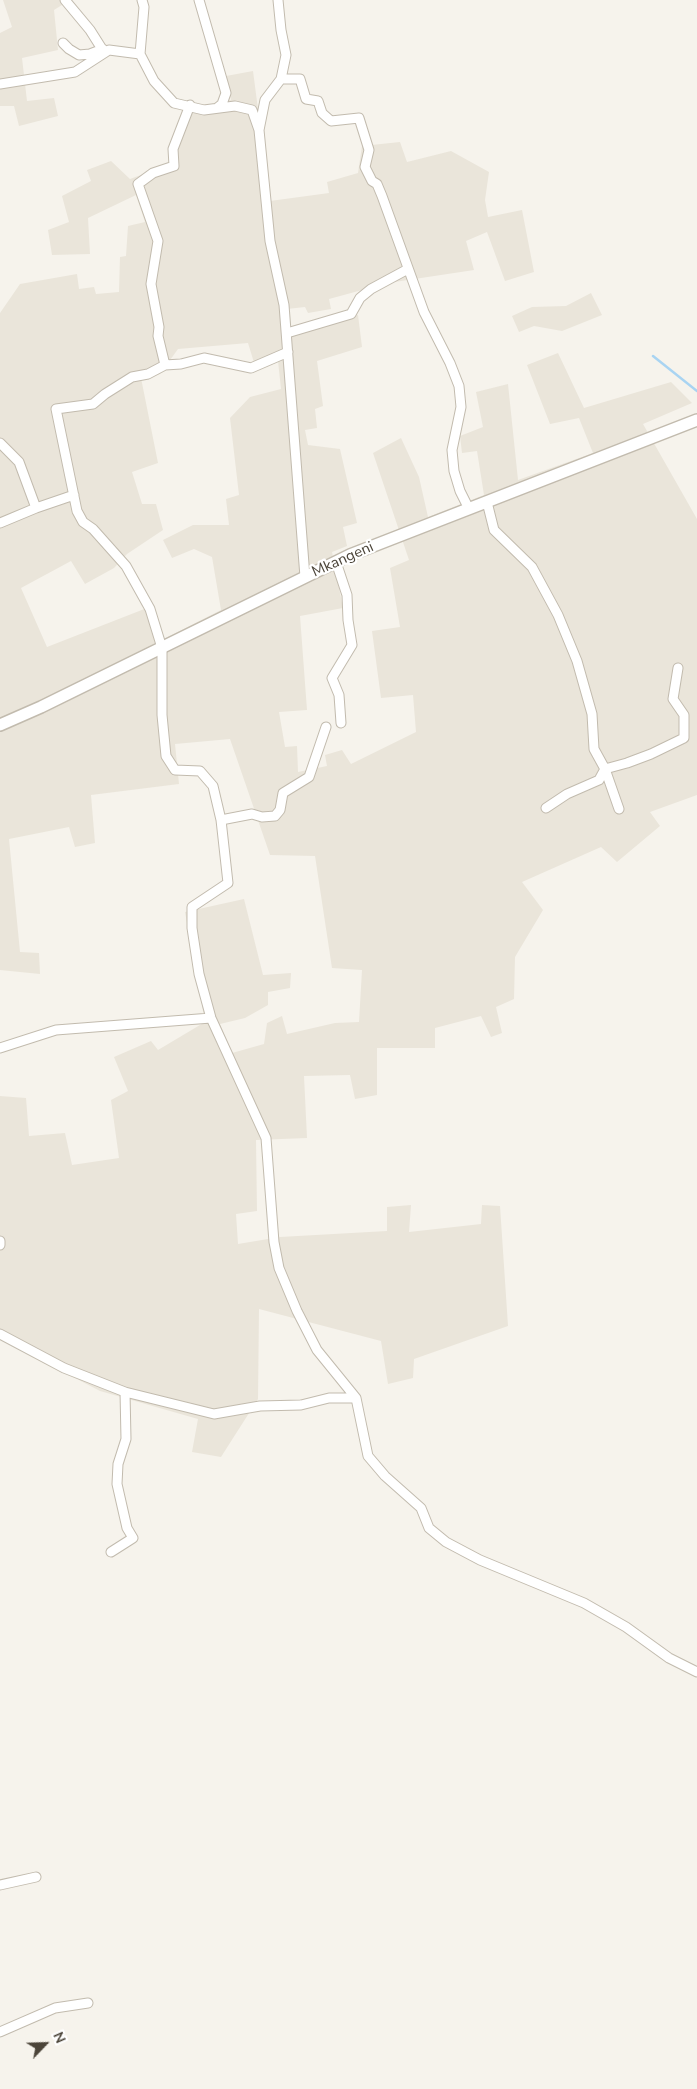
<!DOCTYPE html>
<html>
<head>
<meta charset="utf-8">
<style>
	body { margin:0 }
	#map { position:relative; width:697px; height:2089px; overflow:hidden; background:#f6f3ec; font-family:"Nunito Sans",sans-serif }
	canvas { display:block }
	.north { position:absolute; left:20px; top:2019px; width:50px; height:50px; -webkit-text-stroke:4px #fff; paint-order:stroke; rotate:66deg; font-size:14px; font-weight:700; line-height:20px; text-align:center; color:#4b4439 }
	.north::after { content:''; display:block; margin:auto; width:18px; height:22px; background:#4b4439; clip-path:polygon(50% 0,100% 100%,50% 72%,0 100%) }
</style>
</head>
<body>
<div id="map">
<canvas width="697" height="2089"></canvas>
<div class="north">N</div>
</div>
<script>
const ctx = document.querySelector('canvas').getContext('2d');
ctx.lineJoin = 'round';
function fill(path, color) { ctx.fillStyle = color; ctx.fill(path, 'evenodd'); }
const toPath = rows => new Path2D(rows.map(r => 'M' + r).join(''));
function stroke(path, color, width, dash) { ctx.strokeStyle = color; ctx.lineWidth = width; ctx.lineCap = dash ? 'butt' : 'round'; ctx.setLineDash(dash || []); ctx.stroke(path); }
function write(font, color, halo, rows, align = 'center') {
  ctx.font = font + ' "Nunito Sans",sans-serif'; ctx.lineWidth = 4.5; ctx.setLineDash([]); ctx.textBaseline = 'middle'; ctx.strokeStyle = halo; ctx.fillStyle = color; for (const [text, x, y, turn = 0] of rows) {
    ctx.save(); ctx.translate(x, y); ctx.rotate((+turn || 0) * Math.PI / 180); ctx.textAlign = isNaN(turn) ? turn : align; if (halo) ctx.strokeText(text, 0, 0); ctx.fillText(text, 0, 0); ctx.restore();
  }
}
fill(toPath([
	[3,0,70,0,54,10,58,50,22,58,27,101,54,98,58,116,19,126,14,106,0,106,0,33,12,27],
	[253,71,270,201,329,193,327,182,358,173,362,146,400,142,407,162,451,151,489,172,485,200,488,217,522,210,534,272,505,281,487,232,466,241,474,270,388,283,329,299,331,309,308,313,305,307,287,309,289,331,358,315,362,347,317,361,323,406,315,409,317,428,305,430,308,445,340,449,357,523,343,527,347,546,332,552,343,608,300,616,307,710,279,712,285,747,297,746,298,772,327,766,325,755,342,750,351,764,416,732,413,695,381,698,372,631,400,627,390,568,409,560,373,453,401,438,419,477,428,517,484,495,477,451,462,453,460,436,483,427,476,392,508,384,518,480,593,453,579,418,550,424,527,365,558,353,584,408,671,382,692,403,643,424,697,519,697,795,650,812,660,826,617,862,601,847,522,882,543,910,515,957,514,999,496,1007,502,1033,491,1037,481,1016,435,1028,435,1048,377,1048,377,1095,355,1099,350,1075,304,1076,307,1138,256,1140,257,1211,236,1214,238,1244,280,1237,387,1231,387,1207,411,1205,409,1232,481,1224,482,1205,500,1206,508,1326,414,1359,413,1378,388,1384,381,1341,259,1309,258,1399,221,1457,192,1452,198,1419,100,1391,0,1339,0,1096,26,1098,29,1136,65,1133,72,1165,119,1158,111,1100,128,1091,114,1057,151,1041,158,1050,205,1022,185,912,244,899,263,975,291,973,290,988,268,992,268,1005,245,1018,220,1024,232,1053,264,1044,267,1023,282,1016,287,1034,335,1023,359,1022,362,970,332,968,315,856,270,855,230,739,175,744,179,784,91,795,95,843,75,847,69,827,9,839,20,952,39,953,40,974,0,970,0,313,20,284,77,274,79,289,94,287,96,294,119,292,120,257,126,256,128,226,145,222,136,195,88,218,90,254,52,255,48,230,69,222,62,196,91,181,87,170,111,161,130,179,168,165,187,109,231,100,226,76],
	[248,343,256,369,278,361,281,389,250,397,230,418,239,495,226,499,229,525,193,525,163,540,172,558,194,549,212,557,221,610,164,639,152,606,47,647,21,588,71,561,85,584,114,568,127,554,163,530,156,504,142,504,132,472,158,463,141,378,160,374,178,349],
	[591,293,602,315,562,331,534,326,519,332,512,316,532,307,566,306]
]), '#eae5da');
stroke(toPath([
	[653,356,697,391]
]), '#a9d4f2', 2.5);
const minor = toPath([
	[65,0,90,30,102,49],
	[142,0,144,7,140,54,154,81,174,103,204,110,235,106,252,110,259,130,270,241,284,305,305,577],
	[199,0,226,93,222,104,217,108],
	[63,43,69,49,79,55,90,54,103,49],
	[281,79,300,79,306,99,318,101,322,113,331,121,359,118,369,150,365,167,372,181,377,184,382,196,424,312,450,363,459,386,461,407,452,450,454,471,460,491,469,509],
	[0,84,75,72,109,50,140,54],
	[259,130,265,100,281,79,286,55,281,30,278,0],
	[287,333,351,314,360,298,371,289,408,269],
	[288,352,251,368,204,358,181,364,165,365,148,374,132,377,105,394,93,404,56,409,77,511,83,522,93,529,126,566,150,609,162,648,162,715,166,756,175,770,200,771,213,786,221,820,228,883,192,907,192,928,199,974,211,1018,266,1138,274,1242,279,1268,297,1311,317,1350,356,1398,368,1456,385,1476,421,1508,429,1528,446,1542,480,1560,584,1603,626,1627,669,1658,697,1672],
	[165,365,158,336,159,327,151,284,158,241,138,184,153,173,174,166,173,149,190,105],
	[0,443,19,462,36,508,74,495],
	[487,502,494,530,532,567,558,615,577,661,592,714,594,749,605,769,619,809],
	[0,523,36,508],
	[336,562,347,595,348,620,352,645,332,678,339,695,341,723],
	[546,808,567,794,599,780,605,769,627,763,651,754,684,738,684,715,673,699,678,668],
	[221,820,252,814,262,817,275,816,280,810,283,793,309,777,326,727],
	[0,1048,56,1030,211,1018],
	[0,1241,0,1245],
	[0,1334,64,1368,125,1392,126,1439,118,1464,117,1484,127,1528,133,1538,111,1552],
	[125,1392,214,1414,260,1406,301,1405,329,1398,356,1398],
	[0,1885,36,1877],
	[0,2032,55,2008,88,2003]
]);
const tertiary = toPath([
	[0,725,41,707,350,555,697,420]
]);
stroke(minor, '#c2bbae', 11);
stroke(tertiary, '#c2bbae', 14);
stroke(minor, '#fff', 9);
stroke(tertiary, '#fff', 11);
write('15px', '#4b4439', '#fff', [
	["Mkangeni",343,560,-24]
]);
</script>
</body>
</html>
